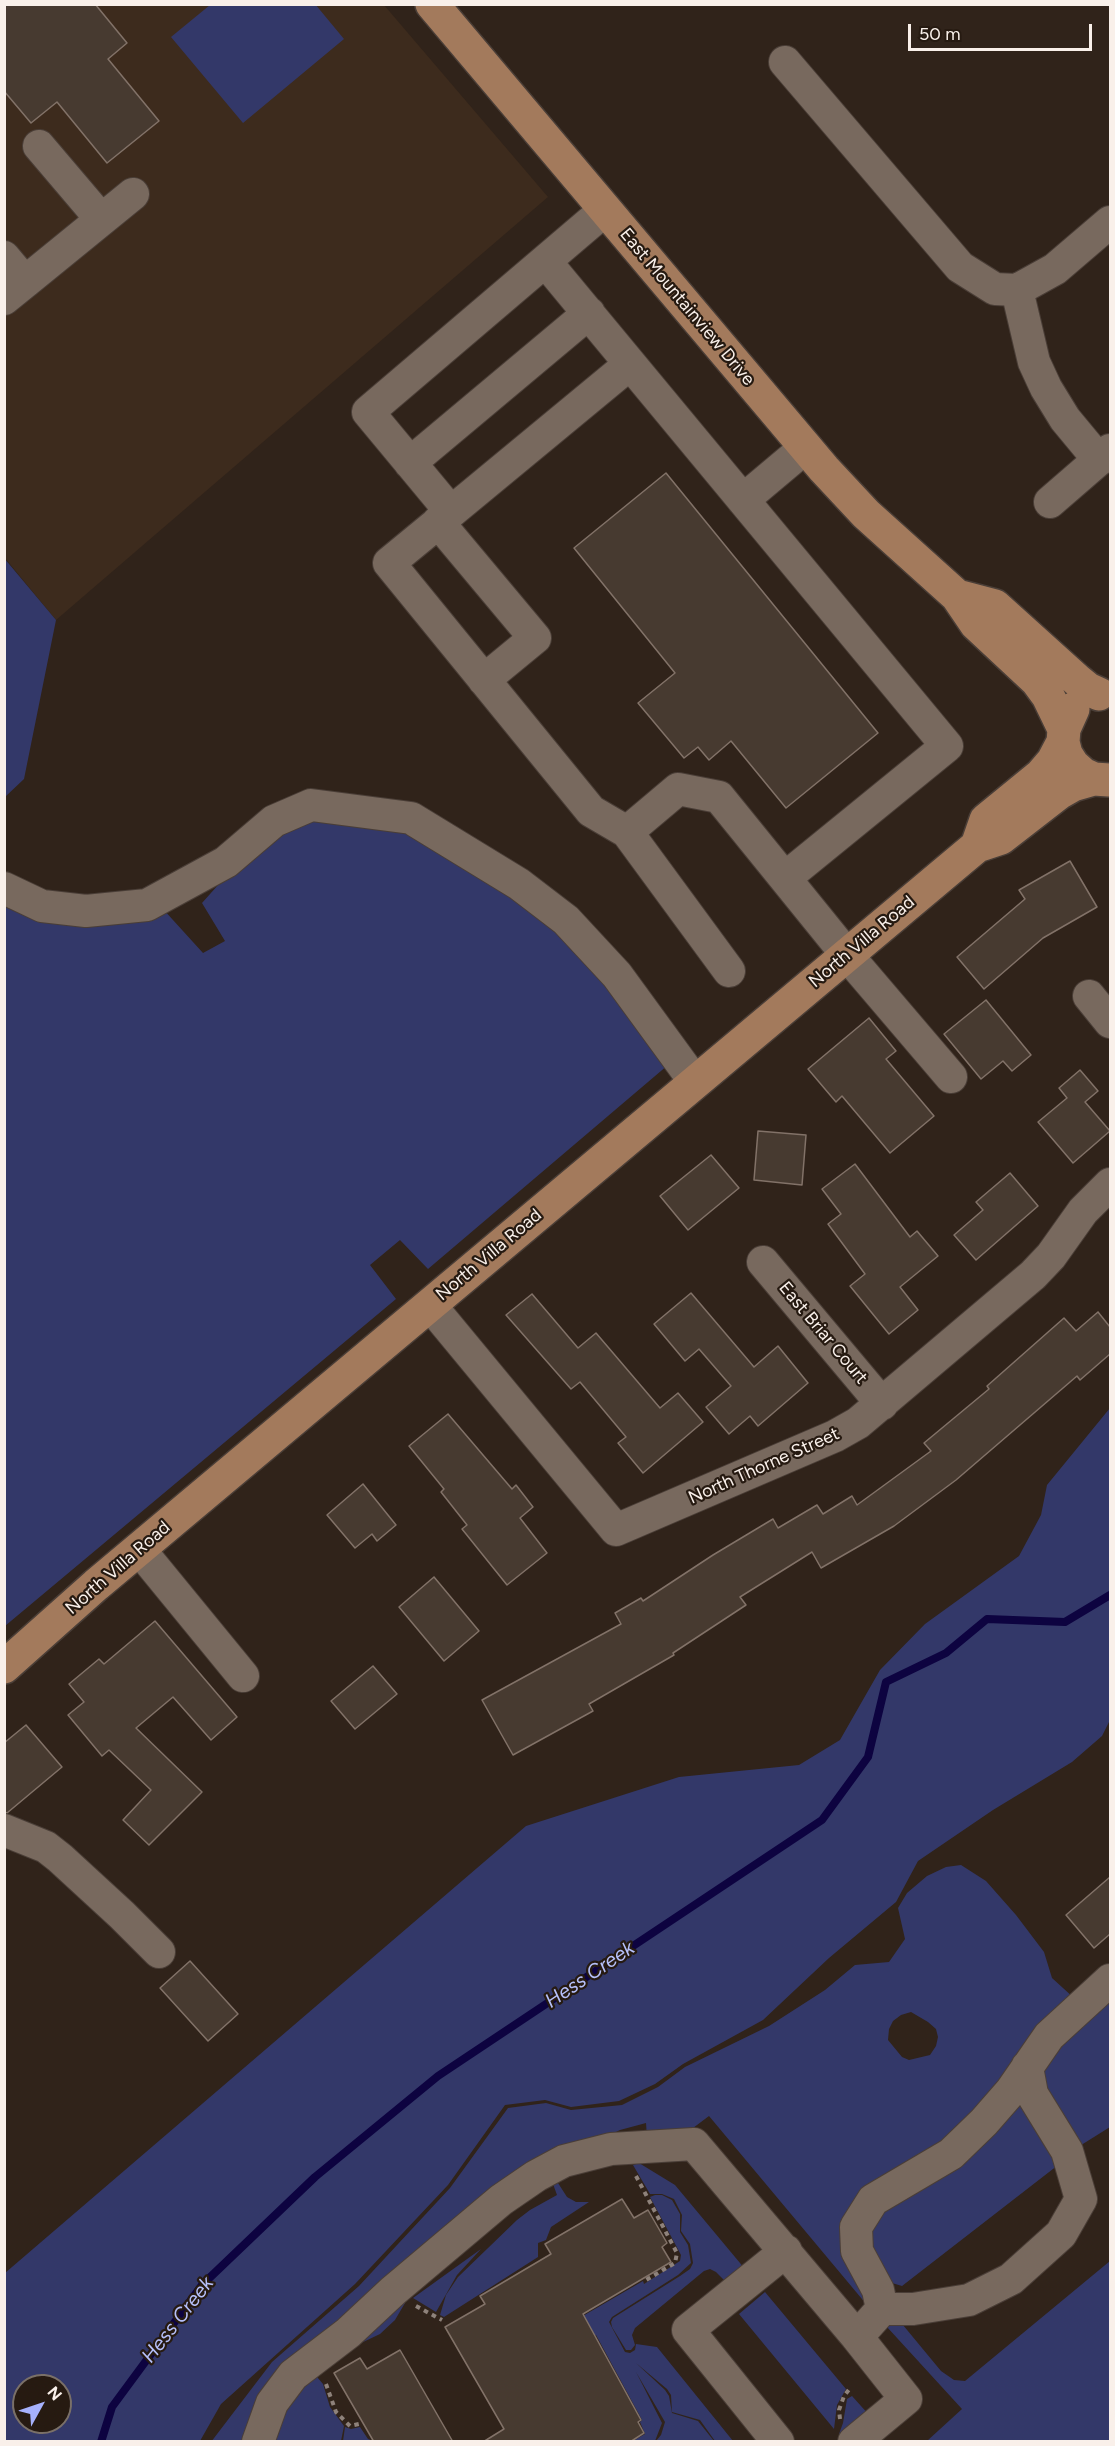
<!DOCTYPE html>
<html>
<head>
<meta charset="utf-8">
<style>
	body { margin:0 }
	#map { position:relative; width:1115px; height:2446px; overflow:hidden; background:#30231a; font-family:Figtree,sans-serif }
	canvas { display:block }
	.frame { position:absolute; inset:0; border:6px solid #f9f0ea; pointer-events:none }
	.north { position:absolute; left:12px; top:2374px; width:60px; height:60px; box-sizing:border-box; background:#261a11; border:2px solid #7a7068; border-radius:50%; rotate:50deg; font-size:16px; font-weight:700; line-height:24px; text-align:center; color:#f9f0ea }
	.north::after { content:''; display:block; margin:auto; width:21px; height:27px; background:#a6b1fc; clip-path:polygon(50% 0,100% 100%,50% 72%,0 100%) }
	.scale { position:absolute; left:908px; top:24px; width:184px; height:27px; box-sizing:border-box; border:3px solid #f9f0ea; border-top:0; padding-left:8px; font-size:18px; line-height:21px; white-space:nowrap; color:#f9f0ea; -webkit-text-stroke:4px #261a11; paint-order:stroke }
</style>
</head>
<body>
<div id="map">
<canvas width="1115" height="2446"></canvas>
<div class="frame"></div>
<div class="north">N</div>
<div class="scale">50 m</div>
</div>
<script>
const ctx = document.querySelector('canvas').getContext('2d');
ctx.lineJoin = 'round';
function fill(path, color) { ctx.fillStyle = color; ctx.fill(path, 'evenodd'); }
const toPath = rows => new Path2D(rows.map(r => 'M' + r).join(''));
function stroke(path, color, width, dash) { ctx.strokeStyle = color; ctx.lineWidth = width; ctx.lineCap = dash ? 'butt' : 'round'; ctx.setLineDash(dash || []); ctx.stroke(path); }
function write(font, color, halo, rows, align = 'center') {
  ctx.font = font + ' Figtree,sans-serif'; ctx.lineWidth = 4.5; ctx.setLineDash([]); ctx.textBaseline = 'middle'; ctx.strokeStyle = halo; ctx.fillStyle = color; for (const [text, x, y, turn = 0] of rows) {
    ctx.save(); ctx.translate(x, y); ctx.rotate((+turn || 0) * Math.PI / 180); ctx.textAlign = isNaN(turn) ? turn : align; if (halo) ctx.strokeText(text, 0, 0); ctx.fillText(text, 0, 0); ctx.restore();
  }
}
fill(toPath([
	[4,5,384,5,548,197,56,620,5,558]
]), '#3d2b1d');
fill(toPath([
	[315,4,344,39,243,123,171,37,210,5],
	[4,558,56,620,24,779,5,797],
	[297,817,385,818,496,878,609,976,668,1065,428,1269,400,1240,370,1265,396,1299,5,1626,5,894,163,909,203,953,225,941,202,903,235,866],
	[1110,1408,1110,1720,1102,1736,1072,1762,993,1810,918,1861,896,1902,829,1958,763,2020,683,2064,655,2084,619,2101,571,2107,545,2100,505,2105,448,2185,355,2284,221,2404,200,2441,5,2441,5,2273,526,1826,679,1777,799,1765,840,1740,880,1670,925,1624,1019,1556,1041,1515,1047,1485],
	[24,2386,60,2386,60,2422,24,2422],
	[961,1865,986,1881,1016,1915,1044,1952,1052,1978,1074,1998,981,2115,853,2205,872,2311,709,2116,685,2134,647,2137,646,2123,620,2130,510,2183,246,2441,211,2442,272,2362,359,2286,450,2188,508,2108,546,2103,571,2110,622,2105,658,2087,685,2067,769,2026,825,1990,855,1965,889,1962,905,1939,898,1908,907,1893,927,1876,946,1867],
	[911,2012,928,2022,936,2029,938,2037,936,2046,930,2055,909,2060,902,2057,888,2040,889,2029,893,2021,901,2015],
	[1110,2001,1110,2127,1078,2147,1045,2099,1043,2068,1060,2046],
	[1019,2101,1062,2162,902,2286,892,2283,867,2250,872,2214],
	[639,2163,675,2185,745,2269,728,2284,716,2272,710,2269,704,2271,635,2328,632,2335,635,2345,631,2350,626,2350,612,2327,611,2322,613,2318,680,2276,690,2269,693,2263,690,2244,681,2231,682,2215,674,2199,662,2194,650,2194,633,2165],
	[556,2182,558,2183,567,2197,576,2202,589,2202,551,2227,546,2240,538,2243,538,2257,444,2317,440,2315,446,2295,458,2277,517,2220,530,2210,557,2195,553,2184],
	[655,2195,662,2195,672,2200,680,2214,680,2232,688,2245,691,2263,678,2275,612,2317,609,2322,625,2352,630,2353,635,2350,636,2344,657,2347,733,2441,715,2441,700,2420,672,2412,671,2395,667,2389,636,2363,665,2390,669,2396,672,2413,698,2421,714,2441,656,2441,661,2435,665,2422,636,2372,662,2423,655,2441,633,2441,645,2434,640,2422,642,2420,596,2335,562,2354,557,2331,643,2281,644,2284,680,2261,681,2255,650,2197],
	[481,2249,457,2275,436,2312,413,2298],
	[1110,2261,1110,2441,927,2441,962,2409,887,2327,898,2319,941,2371,954,2380,965,2381],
	[765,2292,846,2389,837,2405,834,2429,739,2314],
	[397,2300,405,2303,395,2320,380,2334,359,2344],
	[312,2371,323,2384,330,2407,344,2426,341,2441,267,2442,270,2431],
	[852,2396,870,2416,844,2439,839,2434,843,2423,847,2399],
	[345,2427,351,2429,360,2427,368,2439,373,2441,343,2441]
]), '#333869');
stroke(toPath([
	[101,2442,112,2407,202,2285,315,2177,438,2076,822,1820,868,1757,886,1682,946,1653,987,1619,1065,1622,1110,1595]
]), '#0d0340', 8);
const building = toPath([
	[4,4,95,4,127,43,108,59,159,121,107,163,57,102,31,123,4,91,4,4],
	[666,473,878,733,786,808,731,741,709,760,698,747,684,758,638,703,675,673,574,548,666,473],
	[1070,861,1097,907,1043,938,984,989,957,957,1025,899,1019,890,1070,861],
	[986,1000,1031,1055,1012,1071,1003,1061,981,1079,944,1034,986,1000],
	[869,1018,896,1051,886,1059,934,1116,890,1153,842,1096,836,1102,808,1069,869,1018],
	[1080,1070,1098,1091,1085,1102,1110,1131,1073,1163,1038,1122,1067,1098,1059,1088,1080,1070],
	[758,1131,806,1135,802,1185,754,1180,758,1131],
	[711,1155,739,1188,688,1230,660,1196,711,1155],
	[855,1164,910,1237,917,1231,938,1256,900,1287,918,1310,889,1334,850,1286,865,1274,828,1224,841,1214,822,1189,855,1164],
	[1010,1173,1038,1206,976,1260,954,1235,983,1210,976,1202,1010,1173],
	[691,1293,754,1367,778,1346,808,1383,758,1426,750,1416,729,1434,706,1407,731,1386,699,1349,685,1361,654,1324,691,1293],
	[532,1294,578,1348,596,1333,660,1408,678,1393,703,1422,643,1473,618,1443,626,1437,580,1382,571,1389,506,1315,532,1294],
	[1098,1312,1110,1327,1110,1354,1080,1380,1077,1376,956,1480,894,1526,821,1568,812,1552,740,1597,746,1605,673,1653,674,1655,589,1704,593,1711,513,1755,482,1700,621,1624,615,1613,641,1598,643,1601,713,1555,773,1519,778,1528,817,1505,823,1514,852,1496,857,1505,931,1451,924,1443,989,1389,987,1386,1064,1318,1076,1331,1098,1312],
	[448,1414,512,1489,516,1485,533,1507,520,1518,547,1553,507,1585,462,1529,467,1525,441,1492,444,1489,409,1446,448,1414],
	[363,1484,396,1525,377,1541,372,1534,355,1548,327,1515,363,1484],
	[434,1577,479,1631,444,1661,399,1607,434,1577],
	[155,1621,237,1717,211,1740,173,1697,136,1728,202,1792,149,1845,123,1820,151,1790,109,1750,102,1756,68,1715,84,1702,69,1684,99,1659,104,1664,155,1621],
	[373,1666,397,1694,355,1729,331,1701,373,1666],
	[26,1725,62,1767,7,1813,4,1812,4,1743,26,1725],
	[1110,1877,1110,1934,1094,1948,1066,1915,1110,1877],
	[190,1961,238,2014,208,2041,160,1988,190,1961],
	[622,2199,634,2218,648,2210,667,2243,662,2247,671,2262,583,2314,641,2420,638,2422,644,2433,630,2442,483,2442,504,2429,445,2327,485,2304,480,2296,551,2254,545,2244,622,2199],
	[400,2350,453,2442,374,2442,334,2373,360,2358,367,2369,400,2350]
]);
fill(building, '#473a30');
stroke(building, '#827268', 1.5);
const minor = toPath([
	[785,62,960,267,995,289,1017,290,1055,269,1110,222],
	[39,146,101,219],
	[605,210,368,412,451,512,389,563,591,811,627,832,678,789,719,797,847,955,951,1077],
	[4,257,25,282,4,299],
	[545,261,947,746,785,878],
	[25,282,133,194],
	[1017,290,1034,362,1046,388,1065,419,1099,460],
	[410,463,589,313],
	[743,500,806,447],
	[1050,502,1110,450],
	[451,512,630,364],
	[438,522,535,638,484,680],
	[627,832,729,971],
	[4,888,42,906,86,911,147,905,226,862,274,821,311,805,411,818,519,884,566,920,617,975,695,1082],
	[1089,996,1110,1022],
	[763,1262,882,1404],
	[430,1305,616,1530,835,1436,858,1423,1033,1275,1051,1256,1083,1211,1110,1184],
	[139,1549,243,1676],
	[4,1830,46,1847,60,1858,122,1915,159,1952],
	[882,2309,913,2309,969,2300,1011,2279,1061,2234,1081,2199,1067,2151,1032,2094,1027,2067],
	[857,2337,882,2309,878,2290,857,2251,856,2227,873,2200,951,2154,984,2122,1011,2091,1049,2036,1110,1980],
	[258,2442,272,2403,293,2375,348,2333,393,2291,501,2200,536,2176,564,2161,611,2149,694,2144,857,2337,906,2399,854,2442],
	[778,2442,688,2330,786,2251]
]);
const major = toPath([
	[432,4,824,469,866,514,957,596,976,624,1037,681,1048,696,1064,729],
	[957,596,995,606,1077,680,1088,689,1099,694],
	[1073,709,1064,729,1063,742,1066,754,1073,765,1083,774,1094,779,1109,780],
	[977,846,986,820,1041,775,1053,761,1063,742],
	[4,1667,96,1585,977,846,1001,838,1059,793,1073,785,1094,779]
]);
stroke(minor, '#4a3e37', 34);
stroke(major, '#4a3e37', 36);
stroke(toPath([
	[636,2176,677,2253,675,2263,646,2280,644,2278],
	[416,2306,442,2320],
	[326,2384,336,2412,350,2426,359,2424],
	[840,2419,839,2410,844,2396,851,2387]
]), '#8e827b', 4, [4.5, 4.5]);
stroke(minor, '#78695e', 32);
stroke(major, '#a37a5c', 33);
write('18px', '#f9f0ea', '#261a11', [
	["East Mountainview Drive",687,307,50],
	["North Villa Road",862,942,-40],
	["North Villa Road",489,1255,-40],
	["East Briar Court",823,1333,50],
	["North Thorne Street",764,1466,-24],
	["North Villa Road",118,1568,-41]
]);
write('italic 20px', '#b6c0fa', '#261a11', [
	["Hess Creek",590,1975,-34],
	["Hess Creek",178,2320,-52]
]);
</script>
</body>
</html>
